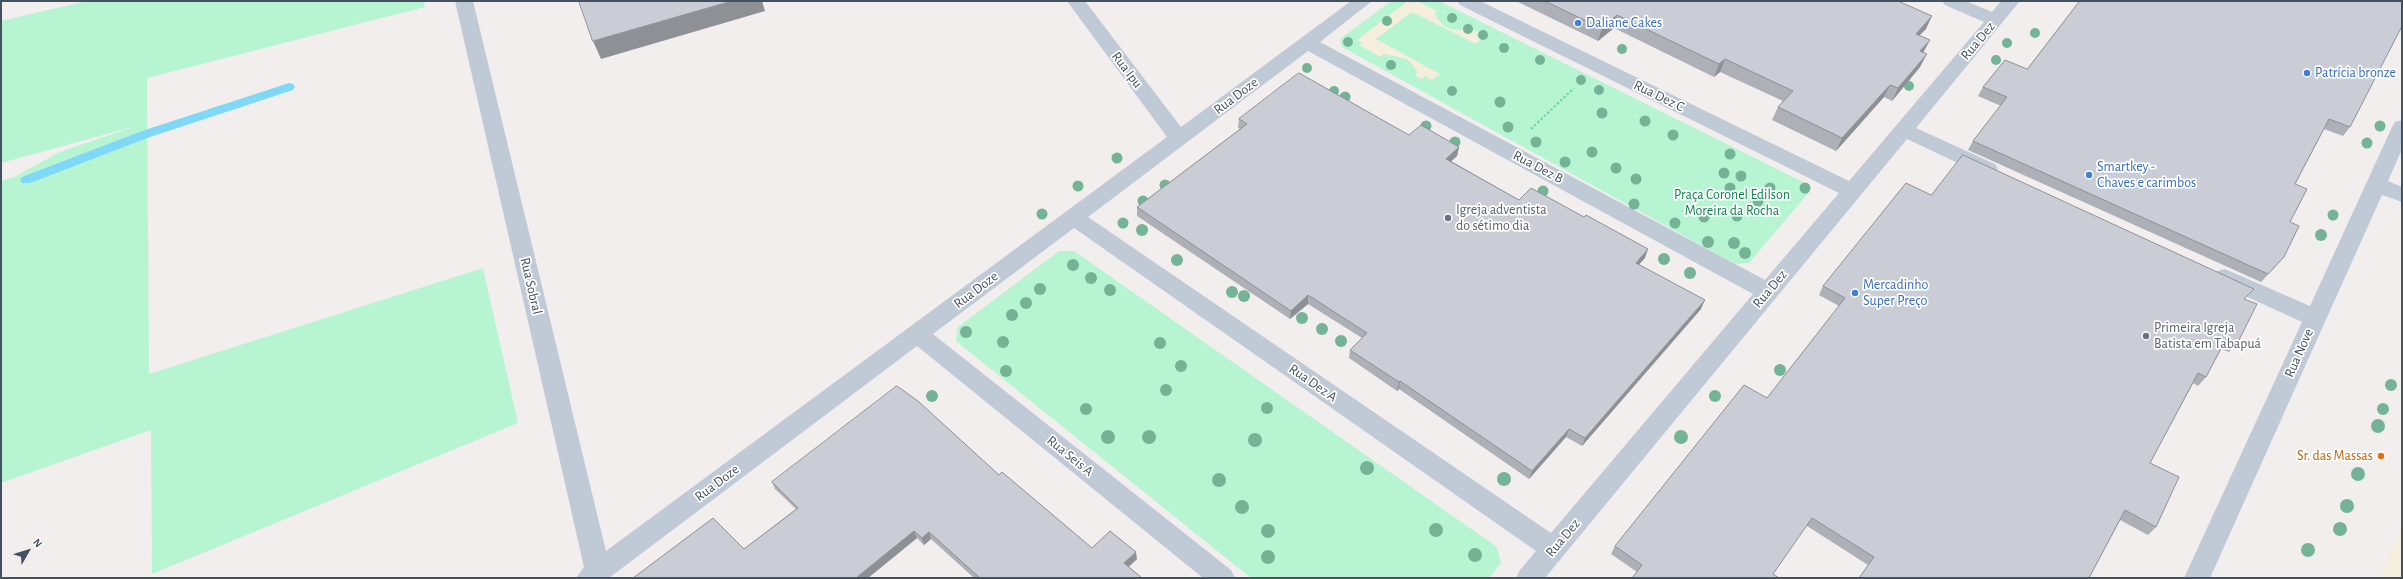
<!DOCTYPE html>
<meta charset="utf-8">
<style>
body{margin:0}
#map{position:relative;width:2403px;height:579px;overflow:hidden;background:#f2eeee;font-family:"Alegreya Sans",sans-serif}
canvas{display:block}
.frame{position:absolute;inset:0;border:2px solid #44515e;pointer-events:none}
.north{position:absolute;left:8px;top:531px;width:40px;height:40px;-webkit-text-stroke:3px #fff;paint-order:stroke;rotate:51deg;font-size:11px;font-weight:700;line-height:16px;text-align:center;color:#44515e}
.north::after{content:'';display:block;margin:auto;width:14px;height:18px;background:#44515e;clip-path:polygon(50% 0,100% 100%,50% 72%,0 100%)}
</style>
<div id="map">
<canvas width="2403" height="579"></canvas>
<div class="frame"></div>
<div class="north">N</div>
</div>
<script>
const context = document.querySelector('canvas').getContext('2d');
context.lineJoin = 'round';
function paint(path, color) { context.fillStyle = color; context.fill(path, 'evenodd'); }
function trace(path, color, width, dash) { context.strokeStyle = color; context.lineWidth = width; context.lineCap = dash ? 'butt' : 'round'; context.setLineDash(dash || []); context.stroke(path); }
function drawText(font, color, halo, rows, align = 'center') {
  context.font = font + ' "Alegreya Sans",sans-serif'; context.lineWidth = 3.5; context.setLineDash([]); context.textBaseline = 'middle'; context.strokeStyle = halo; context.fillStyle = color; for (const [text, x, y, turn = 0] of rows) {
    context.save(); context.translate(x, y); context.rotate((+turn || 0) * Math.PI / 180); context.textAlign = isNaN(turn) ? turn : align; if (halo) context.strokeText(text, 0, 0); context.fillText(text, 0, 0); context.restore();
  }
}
paint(new Path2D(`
 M86 1H424L425 7 147 78 149 374 483 268 518 423 152 574 151 430 1 483V181L14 177 60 152 136 126 1 163V21Z
 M1391 1H1439L1805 183 1810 191 1749 263 1735 264 1342 47 1340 39Z
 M1059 251H1074L1497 547 1501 563 1489 578H1251L956 341 958 327Z`), '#b7f4d2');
paint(new Path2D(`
 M1408 1 1414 3 1417 1 1437 11 1434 14 1438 16 1436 18C1440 20 1441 24 1446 27 1458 33 1468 27 1479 32L1476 35 1482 38 1476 44 1412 12 1376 39 1440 74 1432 80 1425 76 1422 79 1415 75 1418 72 1414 70 1416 69 1407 59 1384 54 1380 57 1359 45 1362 43 1357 40Z
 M2402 525V578H2381Z`), '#f5eedd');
paint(new Path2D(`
 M289 83 293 84 295 87 293 90 150 137 30 183H22L20 180 22 177 142 131Z`), '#7fd8f7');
trace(new Path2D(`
 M1531 129 1574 88`), '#6bd7a7', 2, [2.5, 2]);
paint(new Path2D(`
 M455 1H473L606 551 1167 137 1067 1H1085L1181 127 1351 1H1372L1320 42 1765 280 1839 193 1460 5 1457 1H1480L1849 181 1984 22 1945 5 1942 1H1966L1992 12 2001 1H2020L1916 128 1995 164 1998 169 1995 174 1988 176 1981 174 1907 139 1545 578H1516L1520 570 1536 551 1074 228 933 334 1231 570 1235 578H1203L917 346 609 578H576L584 567ZM1308 51 1753 294 1551 533 1088 217Z
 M2402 120V149L2388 181 2402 187V202L2382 195 2210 578H2184L2302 322 2217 283 2214 277 2217 271 2225 269 2310 306 2392 127 2395 122Z`), '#c0cad6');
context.fillStyle = '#74b396';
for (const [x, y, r] of [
 [1452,18,5],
 [1387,21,5],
 [1468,29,5],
 [2035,33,5],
 [1483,35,5],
 [1348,42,5],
 [2007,43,5],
 [1504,48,5],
 [1622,49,5],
 [1540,60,5],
 [1996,60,5],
 [1391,65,5],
 [1307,68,5],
 [1581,80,5],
 [1909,86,5],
 [1599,90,5],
 [1334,91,5],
 [1452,91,5],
 [1345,97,5.5],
 [1500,102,5.5],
 [1602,113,5.5],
 [1645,121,5.5],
 [1426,126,5.5],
 [2380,126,5.5],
 [1508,127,5.5],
 [1673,135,5.5],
 [1455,142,5.5],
 [1536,142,5.5],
 [2367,143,5.5],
 [1592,152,5.5],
 [1730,154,5.5],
 [1117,158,5.5],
 [1565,162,5.5],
 [1616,168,5.5],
 [1724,173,5.5],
 [1741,176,5.5],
 [1636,179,5.5],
 [1165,185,5.5],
 [1078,186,5.5],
 [1730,188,5.5],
 [1770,188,5.5],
 [1805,188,5.5],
 [1543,191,5.5],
 [1143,201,5.5],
 [1758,201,5.5],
 [1634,204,5.5],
 [1042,214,5.5],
 [2333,215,5.5],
 [1737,216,5.5],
 [1704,217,5.5],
 [1123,223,5.5],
 [1675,223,5.5],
 [1142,230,6],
 [2321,235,6],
 [1708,242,6],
 [1734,243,6],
 [1745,253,6],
 [1664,259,6],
 [1177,260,6],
 [1073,265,6],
 [1690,273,6],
 [1091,278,6],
 [1040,289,6],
 [1110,290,6],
 [1232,292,6],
 [1244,296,6],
 [1026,303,6],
 [1012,315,6],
 [1302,318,6],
 [1322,329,6],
 [966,332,6],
 [1341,341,6],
 [1003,342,6],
 [1160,343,6],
 [1181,366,6],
 [1780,370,6],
 [1006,371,6],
 [2391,385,6],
 [1166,390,6],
 [932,396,6],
 [1715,396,6],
 [1267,408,6],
 [1086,409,6],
 [2383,409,6],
 [2378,426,7],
 [1108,437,7],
 [1149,437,7],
 [1681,437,7],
 [1255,440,7],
 [1367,468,7],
 [2358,474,7],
 [1504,479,7],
 [1219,480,7],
 [2347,506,7],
 [1242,507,7],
 [2340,529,7],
 [1436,530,7],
 [1268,531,7],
 [2308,550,7],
 [1475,555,7],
 [1268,557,7]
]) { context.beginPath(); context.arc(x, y, r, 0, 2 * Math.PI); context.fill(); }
paint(new Path2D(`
 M1516 1H1898L1926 29 1919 35 1923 53 1920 67 1892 101 1884 97 1836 151 1772 120 1778 107 1783 101 1720 72 1714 77 1614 28 1598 41Z
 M2080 1 2350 127 2343 136 2324 129 2295 184 2284 257 2261 282 1968 150 1973 141 2001 106 1978 96 1983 87 2027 69Z
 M1239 119 1409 135 1459 147 1457 156 1451 161 1519 200 1645 258 1639 264 1701 309 1582 446 1566 437 1529 479 1399 389 1397 391 1349 358 1350 350 1362 338 1308 304 1290 319 1137 216V207L1240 129 1238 128Z
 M1931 195 2245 299 2237 344 2229 352 2221 349 2206 377 2198 386 2193 383 2150 463 2156 527 2148 535 2120 520 2089 578H1859L1868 565 1807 526 1637 572 1611 554 1615 546 1767 398 1839 306 1819 295 1823 286Z
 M999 475 1092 548 1137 559 1129 567 1142 578H974L931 539 924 545 917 538 868 578H633L744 549 796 509 775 489 772 482Z`), '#aeb0b7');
paint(new Path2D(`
 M732 1H762L765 11 601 59 593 41Z
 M1617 15 1614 28 1598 41 1602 28Z
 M1932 16 1926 29 1909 46 1916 34Z
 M1930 40 1923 53 1920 51Z
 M1927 54 1920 67 1892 101 1898 88Z
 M1725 59 1720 72 1714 77 1719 64Z
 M1890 85 1884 97 1836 151 1842 138Z
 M1459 147 1457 156 1445 167 1446 159Z
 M1648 249 1645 258 1633 271 1636 263Z
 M1308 295V304L1290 319 1291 311Z
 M1705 300 1701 309 1582 446 1585 438Z
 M1400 381 1399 389 1397 391 1399 382Z
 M1569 429 1566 437 1529 479 1532 471Z
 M914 531 917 538 868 578H856Z
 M929 532 931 539 924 545 922 538Z
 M1136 552 1137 559 1125 570 1124 563Z`), '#8d9095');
const building = new Path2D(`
 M579 1H732L593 41Z
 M1545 1H1898L1932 16 1916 34 1930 40 1920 51 1927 54 1898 88 1890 85 1842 138 1778 107 1793 91 1725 59 1719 64 1617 15 1602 28Z
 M2080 1H2402V26L2350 127 2329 119 2295 184 2307 189 2290 222 2299 226 2284 257 2268 274 1973 141 2007 97 1983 87 2005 60 2027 69Z
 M1299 73 1409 135 1421 125 1459 147 1446 159 1519 200 1531 188 1584 217 1586 215 1648 249 1636 263 1705 300 1585 438 1569 429 1532 471 1400 381 1399 382 1350 350 1367 333 1308 295 1291 311 1137 207 1247 124 1239 119Z
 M1963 155 2254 289 2244 299 2257 304 2237 344 2226 339 2206 377 2198 373 2150 463 2179 477 2156 527 2125 510 2089 578H1859L1874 557 1812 518 1773 574 1779 578H1632L1642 565 1615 546 1744 385 1767 398 1845 298 1823 286 1906 183 1931 195Z
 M897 386 918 401 999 475 1002 472 1092 548 1110 531 1136 552 1124 563 1142 578H980L929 532 922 538 914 531 856 578H633L713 518 744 549 798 508 772 482Z`);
paint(building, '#cacdd5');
trace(building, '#8d9095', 1);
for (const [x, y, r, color] of [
 [1578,23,4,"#3f7fe0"],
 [2307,73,4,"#3f7fe0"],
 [2089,175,4,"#3f7fe0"],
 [1448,218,4,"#6b7280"],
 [1855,293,4,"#3f7fe0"],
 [2146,336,4,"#6b7280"],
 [2381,456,4,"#e8710a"]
]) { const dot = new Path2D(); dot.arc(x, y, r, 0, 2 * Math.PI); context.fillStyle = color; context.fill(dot); trace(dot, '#fff', 1.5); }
drawText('14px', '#366cbe', '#fff', [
 ["Daliane Cakes",1586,23],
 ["Patrícia bronze",2315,73],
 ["Smartkey -",2097,167],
 ["Chaves e carimbos",2097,183],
 ["Mercadinho",1863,285],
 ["Super Preço",1863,301]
], 'left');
drawText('14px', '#44515e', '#fff', [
 ["Rua Dez",1978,41,-50],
 ["Rua Ipu",1127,70,53],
 ["Rua Doze",1236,96,-37],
 ["Rua Dez C",1659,96,26],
 ["Rua Dez B",1538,167,28],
 ["Rua Sobral",531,286,77],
 ["Rua Dez",1770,289,-50],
 ["Rua Doze",976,290,-37],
 ["Rua Nove",2299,353,-66],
 ["Rua Dez A",1313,383,35],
 ["Rua Seis A",1070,456,39],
 ["Rua Doze",717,483,-37],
 ["Rua Dez",1563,538,-50]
]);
drawText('14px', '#0c834e', '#fff', [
 ["Praça Coronel Edilson",1732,195],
 ["Moreira da Rocha",1732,211]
]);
drawText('14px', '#5b616d', '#fff', [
 ["Igreja adventista",1456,210],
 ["do sétimo dia",1456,226],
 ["Primeira Igreja",2154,328],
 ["Batista em Tabapuá",2154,344]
], 'left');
drawText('14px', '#c56008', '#fff', [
 ["Sr. das Massas",2373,456]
], 'right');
</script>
